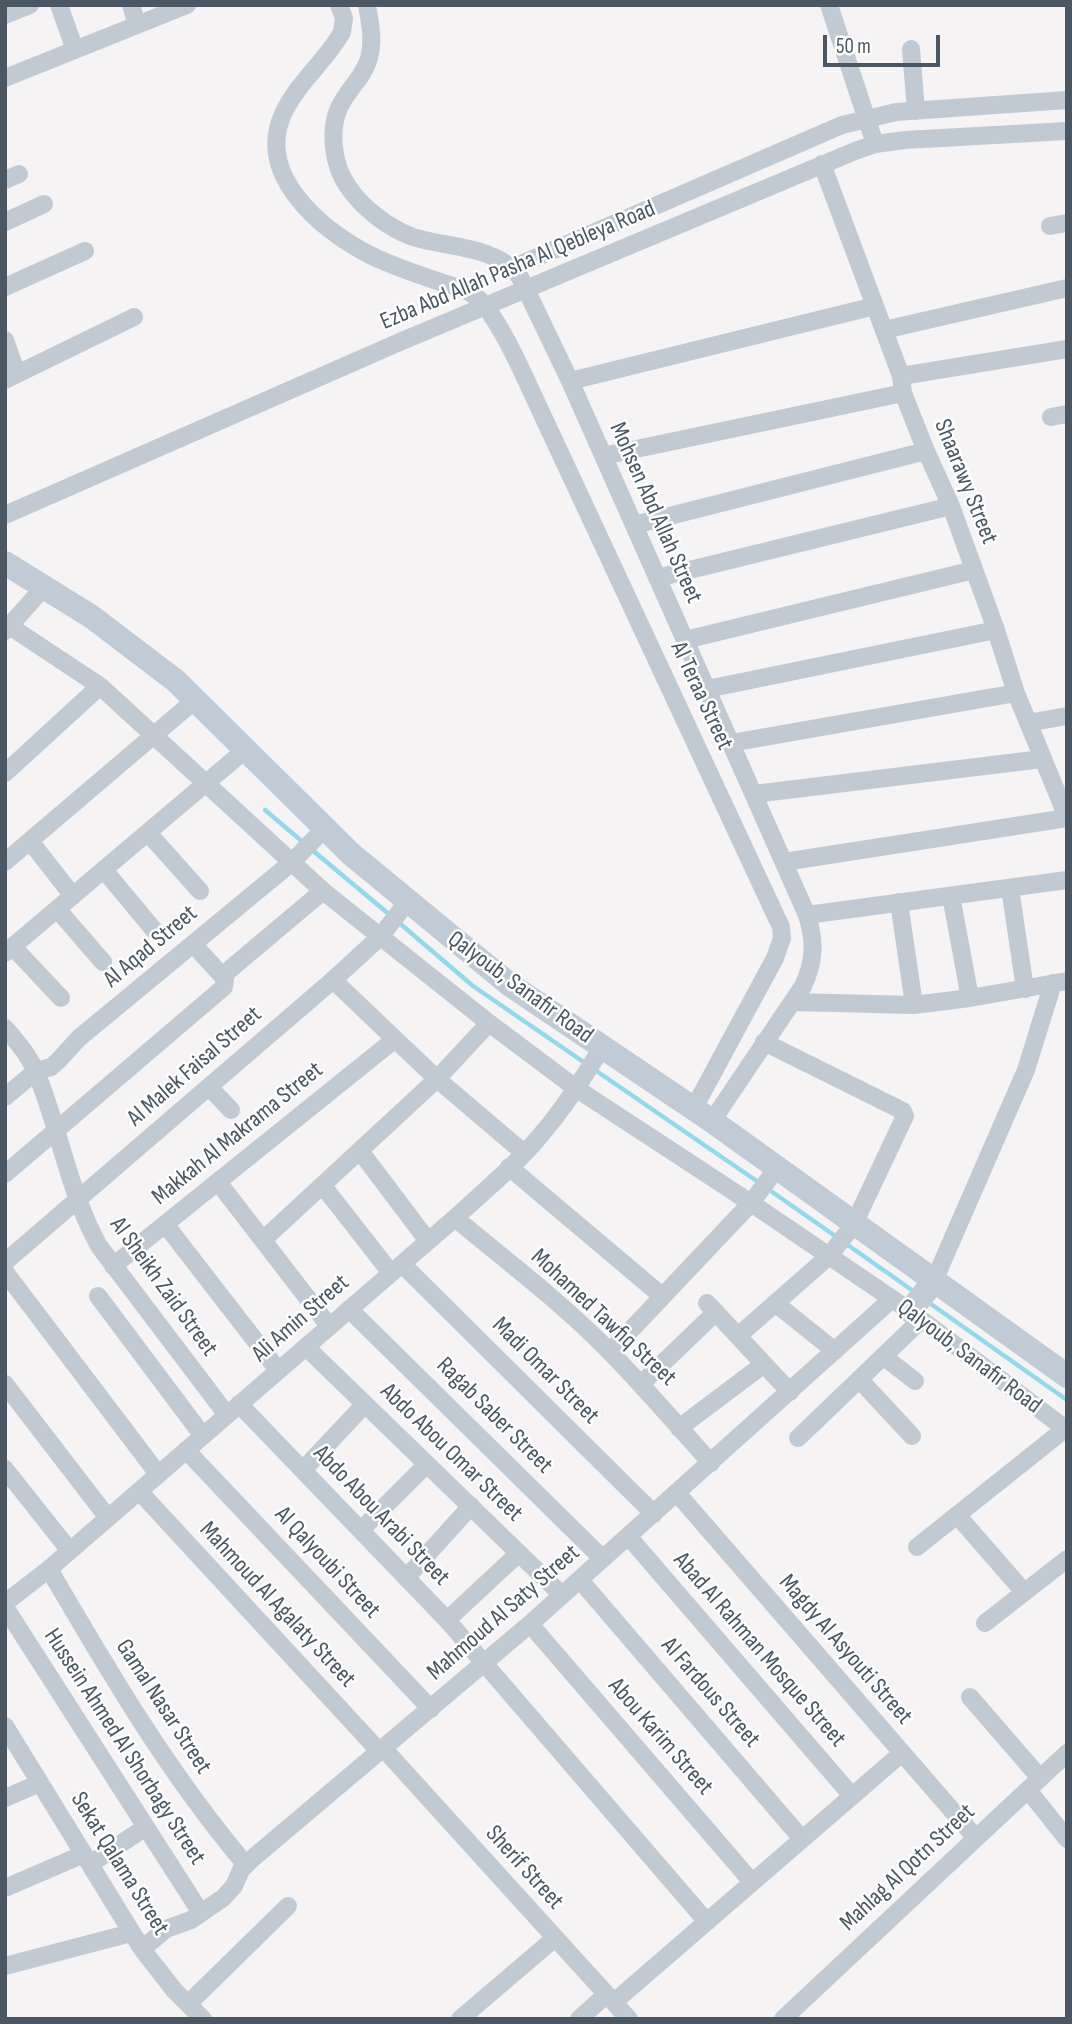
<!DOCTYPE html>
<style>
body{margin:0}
#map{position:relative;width:1072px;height:2024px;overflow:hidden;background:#f5f3f3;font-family:"Sofia Sans Condensed",sans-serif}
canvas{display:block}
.frame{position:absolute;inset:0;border:7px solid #4a5661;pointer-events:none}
.scale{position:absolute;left:823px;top:35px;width:117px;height:32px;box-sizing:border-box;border:4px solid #4a5661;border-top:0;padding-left:9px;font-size:21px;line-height:24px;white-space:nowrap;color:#4a5661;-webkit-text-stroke:5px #fff;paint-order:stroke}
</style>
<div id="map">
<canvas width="1072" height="2024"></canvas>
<div class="frame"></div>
<div class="scale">50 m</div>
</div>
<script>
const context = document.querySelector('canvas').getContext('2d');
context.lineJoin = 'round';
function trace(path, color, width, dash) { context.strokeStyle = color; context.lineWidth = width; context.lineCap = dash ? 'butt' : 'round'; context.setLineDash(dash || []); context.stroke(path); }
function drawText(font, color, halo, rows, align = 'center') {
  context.font = font + ' "Sofia Sans Condensed",sans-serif'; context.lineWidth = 5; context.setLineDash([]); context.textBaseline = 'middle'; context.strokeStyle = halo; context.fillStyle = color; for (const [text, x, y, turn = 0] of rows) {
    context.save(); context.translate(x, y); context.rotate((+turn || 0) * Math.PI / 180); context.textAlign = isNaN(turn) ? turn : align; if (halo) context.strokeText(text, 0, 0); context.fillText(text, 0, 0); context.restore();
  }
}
trace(new Path2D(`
 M265 810 304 843
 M311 849 390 915
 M397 921 473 986 588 1065
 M595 1070 761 1184
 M768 1189 838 1238
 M845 1243 916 1293
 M928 1302 1067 1400`), '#90daee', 4.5);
trace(new Path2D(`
 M59 5 75 50
 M131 5 137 25
 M339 5 344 18 342 32C326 61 297 83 283 114 255 176 322 230 370 255 392 266 417 274 440 282 451 286 465 288 475 296 496 312 522 371 534 397L781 927 782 938 775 958 694 1108
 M367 5C370 23 374 41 369 58 364 77 347 90 339 108 329 130 333 165 347 185 361 207 388 228 413 237 447 248 496 245 520 277L570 381 807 915C815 941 815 961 803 986L712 1121
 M829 5 875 144
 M5 15 30 5
 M911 49 916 111
 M5 78 187 5
 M822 164 901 376 903 393 926 451 951 506 996 630 1016 693 1067 817
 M5 180 19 174
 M5 222 44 204
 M1050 226 1067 223
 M512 268 842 125 896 112 1067 100
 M5 287 85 251
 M884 330 1067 288
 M5 340 17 374
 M901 376 1067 349
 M5 380 134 317
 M570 381 875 306
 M1051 417 1067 414
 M603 456 903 393
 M5 515 402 341 855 151 875 144 905 140 1067 131
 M634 525 926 451
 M657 578 951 506
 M5 623 100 686 323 891 489 1023 577 1089 751 1203 910 1311 1067 1430
 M5 631 45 586
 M685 640 974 570
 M707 689 996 630
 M1028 723 1067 716
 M731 743 1016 693
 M5 773 100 686
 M754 794 1042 759
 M148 833 200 891
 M30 841 73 896
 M5 862 194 701
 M784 862 1067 818
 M104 870 154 930
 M1010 888 1025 989
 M951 896 970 998
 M899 902 914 1005
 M57 909 103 962
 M807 915 1067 880
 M13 947 61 998
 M5 953 244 751
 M222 976 323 891
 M333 980 437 1079 524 1153
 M793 1002 914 1005 970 998 1067 981
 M5 1028C17 1041 29 1056 36 1072 60 1130 68 1190 99 1246L227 1415
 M209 1087 231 1110
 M5 1097 36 1071 51 1067 58 1061 79 1038 291 863 324 829
 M360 1151 428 1241
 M509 1167 662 1296
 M5 1174 224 987 225 979 193 944
 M218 1182 329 1326
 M323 1186 391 1273
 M455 1218C503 1258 553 1296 598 1340 638 1379 673 1421 711 1463
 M165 1224 278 1370
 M263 1240 437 1079 489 1023
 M5 1262 333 980 380 937 408 901
 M402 1264 654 1514
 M113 1266 394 1040
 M5 1272 158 1474
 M934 1281 1026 1070 1053 983
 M98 1296 203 1436
 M707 1303 790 1392
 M775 1303 835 1351
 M349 1309 603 1559
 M738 1336 829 1256 854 1224 905 1116 903 1111 764 1042
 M306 1347 562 1595
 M610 1352 751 1203 777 1168
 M883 1356 915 1381
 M859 1379 912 1436
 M5 1384 108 1518
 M641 1384 716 1312
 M239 1404 447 1620 707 1922
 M679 1428 764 1364
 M798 1438 921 1320
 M186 1450 431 1709
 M5 1469 70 1551
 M303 1470 365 1404
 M139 1491 380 1752
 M677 1493 976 1838
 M957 1515 1024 1592
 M361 1530 427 1464
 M628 1536 852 1796
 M917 1547 1065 1429
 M49 1569C109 1672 169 1774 246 1865
 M406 1578 471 1506
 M580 1580 802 1839
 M5 1603 49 1569 455 1218C484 1191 515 1166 540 1136 564 1108 583 1079 602 1047
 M5 1607 201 1913
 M447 1620 519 1553
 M985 1623 1067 1559
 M530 1624 752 1882
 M970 1697 1040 1778
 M5 1726 142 1949 174 1990 203 2019
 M384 1749 629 2019
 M1028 1790 1067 1839
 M5 1798 40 1783
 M90 1864 146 1827
 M5 1888 84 1854
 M142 1949 166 1929 191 1920 223 1898 234 1886 241 1870 253 1858 530 1624 892 1299
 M5 1966 131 1933
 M614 2002 902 1753
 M188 2004 288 1906
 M460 2019 555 1938
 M579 2019 606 1995
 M783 2019 1067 1753`), '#c1cad2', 18);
trace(new Path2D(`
 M5 563 92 617 176 681 351 854 509 984 712 1121 1067 1376
 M910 1311 934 1281`), '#c1cbd6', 24);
drawText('24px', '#4a5661', '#fff', [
 ["Ezba Abd Allah Pasha Al Qebleya Road",518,266,-23],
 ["Shaarawy Street",965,482,68],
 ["Mohsen Abd Allah Street",655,513,66],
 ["Al Teraa Street",701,696,65],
 ["Al Aqad Street",151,947,-40],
 ["Qalyoub, Sanafir Road",520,988,36],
 ["Al Malek Faisal Street",195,1067,-41],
 ["Makkah Al Makrama Street",238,1134,-39],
 ["Al Sheikh Zaid Street",163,1287,54],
 ["Mohamed Tawfiq Street",603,1318,43],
 ["Ali Amin Street",301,1319,-41],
 ["Qalyoub, Sanafir Road",969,1357,37],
 ["Madi Omar Street",545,1371,45],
 ["Ragab Saber Street",494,1416,45],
 ["Abdo Abou Omar Street",451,1453,44],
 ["Abdo Abou Arabi Street",381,1516,46],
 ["Al Qalyoubi Street",327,1563,47],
 ["Mahmoud Al Agalaty Street",277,1605,47],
 ["Mahmoud Al Saty Street",504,1613,-41],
 ["Abad Al Rahman Mosque Street",759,1650,49],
 ["Magdy Al Asyouti Street",845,1650,49],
 ["Al Fardous Street",710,1693,49],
 ["Gamal Nasar Street",163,1707,57],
 ["Abou Karim Street",660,1737,49],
 ["Hussein Ahmed Al Shorbagy Street",124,1747,57],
 ["Sekat Qalama Street",119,1864,58],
 ["Sherif Street",524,1868,48],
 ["Mahlag Al Qotn Street",908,1868,-43]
]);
</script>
